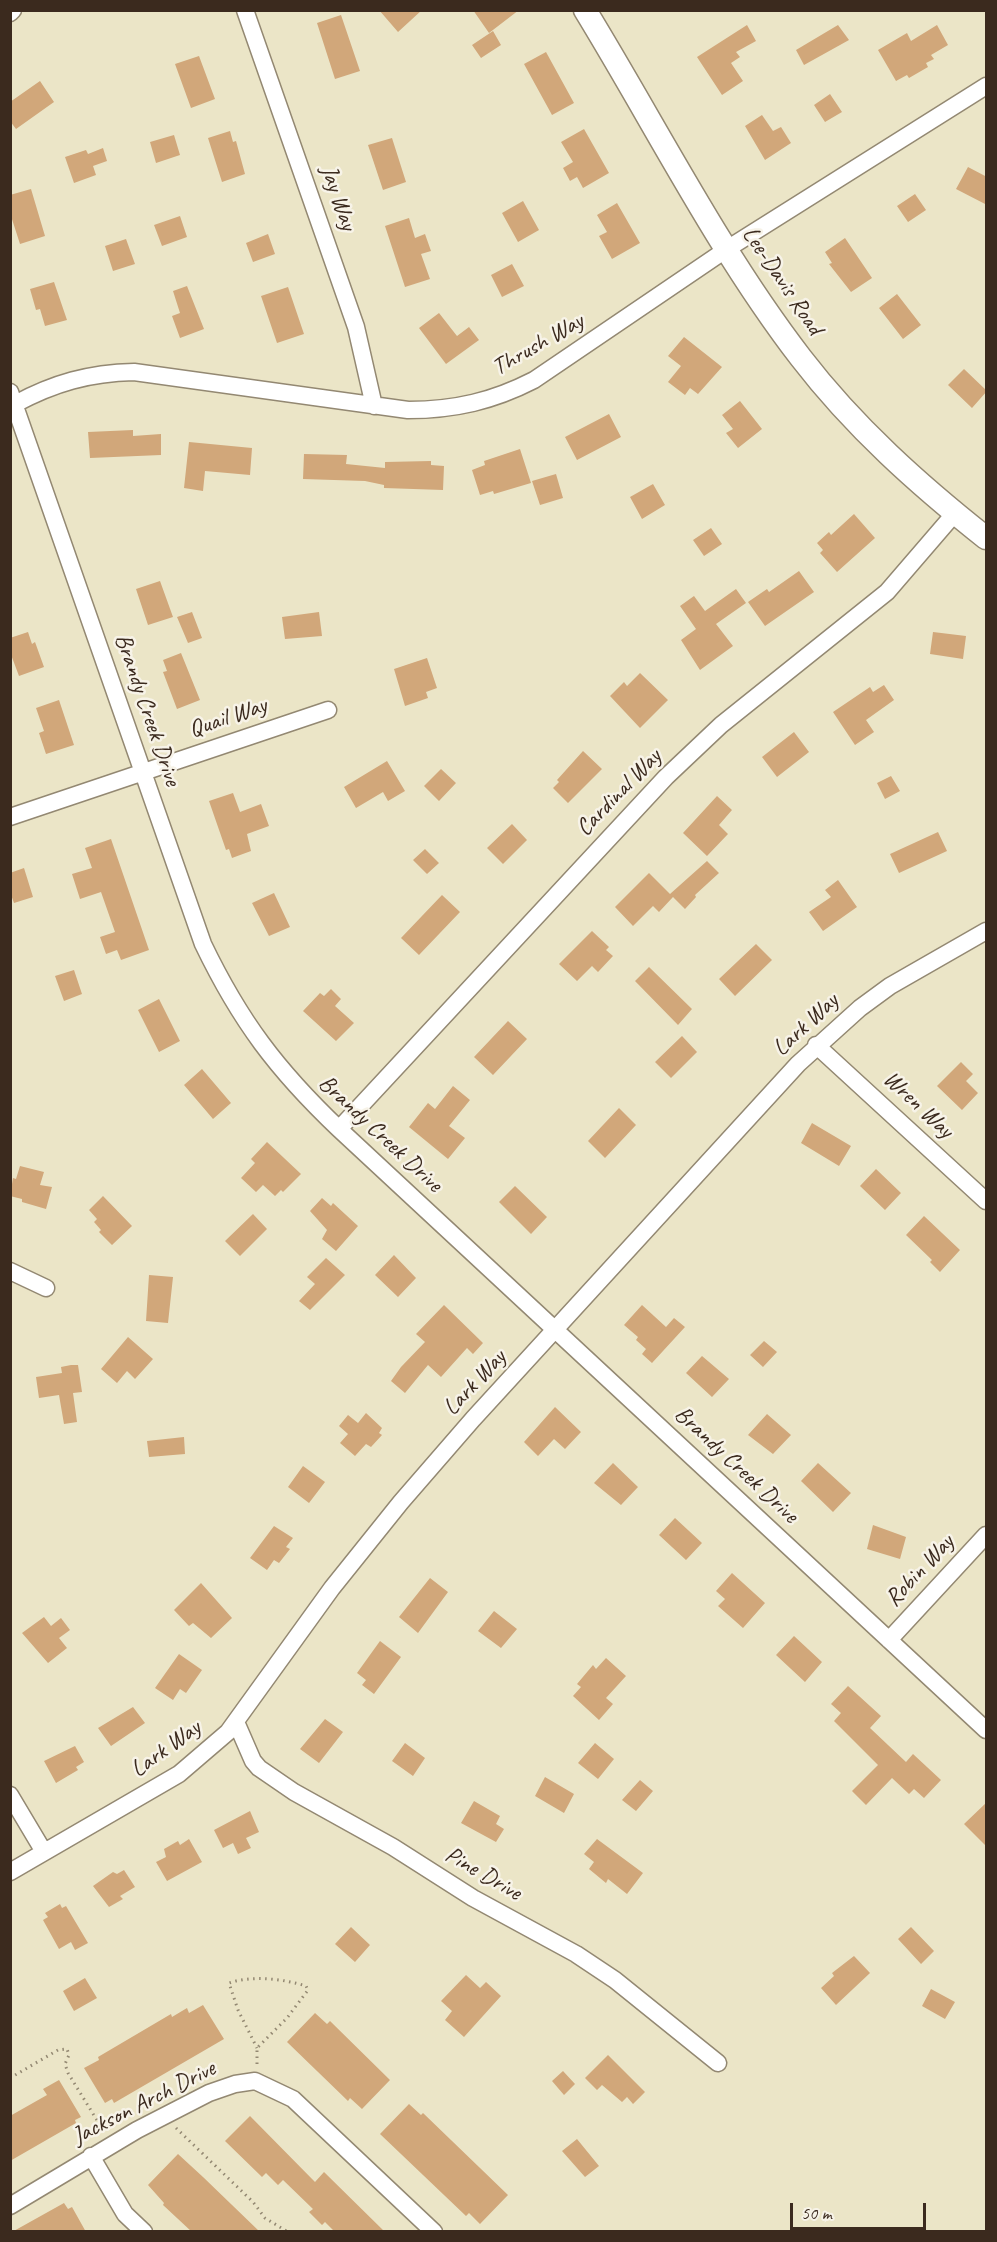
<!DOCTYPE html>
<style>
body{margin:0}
#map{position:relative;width:997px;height:2242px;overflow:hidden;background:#ebe5c7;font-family:Caveat,sans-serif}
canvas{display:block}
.frame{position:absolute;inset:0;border:12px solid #3b2a1e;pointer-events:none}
.scale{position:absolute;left:790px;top:2203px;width:136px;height:27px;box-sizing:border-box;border:3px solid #3b2a1e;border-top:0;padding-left:8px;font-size:18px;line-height:21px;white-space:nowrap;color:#3b2a1e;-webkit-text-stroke:4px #f7f3e8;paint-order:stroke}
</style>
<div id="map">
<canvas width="997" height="2242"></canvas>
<div class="frame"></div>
<div class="scale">50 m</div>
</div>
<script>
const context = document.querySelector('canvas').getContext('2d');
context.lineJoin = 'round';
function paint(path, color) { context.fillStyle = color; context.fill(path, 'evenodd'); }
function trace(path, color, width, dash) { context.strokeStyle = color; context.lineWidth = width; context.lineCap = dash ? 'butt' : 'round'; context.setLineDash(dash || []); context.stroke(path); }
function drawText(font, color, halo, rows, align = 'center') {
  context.font = font + ' Caveat,sans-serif'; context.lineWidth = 5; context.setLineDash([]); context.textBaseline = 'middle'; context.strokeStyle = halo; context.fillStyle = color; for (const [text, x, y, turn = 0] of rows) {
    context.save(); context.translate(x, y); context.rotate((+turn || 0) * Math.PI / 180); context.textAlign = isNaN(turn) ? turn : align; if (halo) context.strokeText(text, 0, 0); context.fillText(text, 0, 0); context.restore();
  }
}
paint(new Path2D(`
 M379 10H422L398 32Z
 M473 10H519L489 33Z
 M341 15 360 71 335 79 317 23Z
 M747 25 756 41 736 52 740 57 731 63 743 81 722 95 697 57Z
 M838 25 849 40 804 65 796 50Z
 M937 25 948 45 931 55 934 59 926 63 928 67 909 78 907 75 896 81 878 50 907 33 911 41Z
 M493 31 501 45 481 58 472 45Z
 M546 52 574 103 552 115 524 64Z
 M199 56 215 99 191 108 175 64Z
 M40 81 54 102 16 129 10 121V102Z
 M830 94 842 112 825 122 814 105Z
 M762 115 773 131 781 127 791 143 765 160 745 126Z
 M584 129 609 173 583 188 577 177 570 181 563 168 573 162 561 142Z
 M230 131 233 142 236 141 245 174 222 182 208 138Z
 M174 135 180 155 156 163 150 142Z
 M392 138 406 182 383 190 368 145Z
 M103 148 107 161 93 166 96 175 74 183 65 157 86 150 88 154Z
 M968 167 987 177V205L956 189Z
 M31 189 45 236 20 244 10 213V195Z
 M915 194 926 210 908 222 897 206Z
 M523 201 539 230 518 242 502 213Z
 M617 203 640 243 612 259 599 236 607 232 597 215Z
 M180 216 187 237 162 246 154 225Z
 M409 218 415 238 425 234 431 251 421 254 430 279 405 287 385 226Z
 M268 234 275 254 253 262 246 243Z
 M845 238 872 278 851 292 829 264 832 263 825 252Z
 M126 239 135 264 113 271 105 246Z
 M512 264 524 286 502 297 491 275Z
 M54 282 67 320 45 326 40 309 36 310 30 289Z
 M187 286 204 329 180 338 172 316 180 313 173 291Z
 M288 287 304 334 277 343 261 296Z
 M897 294 921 325 903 339 879 308Z
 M439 313 457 336 469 327 479 340 446 364 419 328Z
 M684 337 722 367 698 394 690 388 685 395 668 382 681 366 668 356Z
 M964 369 987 391 972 408 948 385Z
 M740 401 762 429 738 448 726 433 733 429 722 415Z
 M609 414 621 437 577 460 565 437Z
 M133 430V436L161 434V455L90 458 88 432Z
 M189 442 252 448 250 475 205 471 203 491 184 488Z
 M520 449 531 483 494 494 493 491 480 495 472 470 485 465 484 461Z
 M304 454 347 455 346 464 385 468V462L431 461V465L444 466 443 490 384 488V485L365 481 303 479Z
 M556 474 563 498 540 505 532 481Z
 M653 484 665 505 642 519 630 497Z
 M854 514 875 538 837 572 820 553 823 550 817 543 829 532 831 535Z
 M711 528 722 544 704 556 693 540Z
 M799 571 814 592 765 626 748 602 767 589 769 592Z
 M160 581 173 617 148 625 136 589Z
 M736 589 746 603 716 624 733 646 700 670 681 640 696 629 680 606 694 596 705 611Z
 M192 612 202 638 188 643 177 617Z
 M319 612 322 636 285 639 282 617Z
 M28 632 32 644 35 642 44 667 19 676 10 652V638Z
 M933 632 966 636 963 659 930 654Z
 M181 653 200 700 177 709 163 672 167 671 163 660Z
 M427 658 437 688 426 692 428 698 405 706 394 669Z
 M640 673 668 700 640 728 610 696 624 682 627 686Z
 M884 685 894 700 866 720 874 732 855 745 833 712 870 687 873 692Z
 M59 700 74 745 46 754 39 733 44 731 36 708Z
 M794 732 809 752 777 777 762 757Z
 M583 751 602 769 568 803 553 788 559 782 557 780Z
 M387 761 405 791 388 801 383 792 356 808 344 787Z
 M441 769 456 783 439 801 424 786Z
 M891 776 900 791 885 799 877 783Z
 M233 793 240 812 261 804 269 826 247 834 251 851 232 858 229 849 226 850 209 801Z
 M717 796 732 810 719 825 728 834 707 856 683 833Z
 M512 824 527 840 503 864 487 848Z
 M938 832 947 851 899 873 890 854Z
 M111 839 149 950 121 960 117 950 106 954 100 937 115 932 101 892 80 899 72 874 92 868 85 848Z
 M425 849 439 863 427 874 413 860Z
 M707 861 719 873 695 895 696 897 685 909 673 897 659 912 653 906 633 926 615 907 649 873 670 894Z
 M24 868 33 897 14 903 10 892V873Z
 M838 880 857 907 823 931 809 912 831 897 825 890Z
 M274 893 290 927 269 936 252 903Z
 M442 895 460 912 419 955 401 938Z
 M592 931 609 947 606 950 613 956 598 972 592 966 577 981 559 964Z
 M756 944 772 960 735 996 719 979Z
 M649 967 692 1009 678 1025 635 981Z
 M74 970 82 994 64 1001 55 976Z
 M331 989 341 999 335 1006 354 1023 336 1041 303 1011 320 993 324 996Z
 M159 999 180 1041 159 1052 138 1010Z
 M508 1021 527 1039 493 1075 474 1057Z
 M682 1036 697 1052 671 1078 655 1062Z
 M961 1062 973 1074 966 1081 978 1093 962 1110 937 1086Z
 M202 1069 231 1103 213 1119 184 1085Z
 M453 1086 470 1100 449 1126 465 1138 448 1159 409 1127 428 1103 435 1109Z
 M619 1108 636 1125 605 1158 588 1141Z
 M812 1123 851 1146 839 1166 801 1143Z
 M267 1142 301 1174 283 1192 281 1190 275 1196 263 1185 256 1192 241 1178 255 1163 251 1159Z
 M20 1166 44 1172 40 1185 52 1187 46 1209 22 1202V1199L10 1196 13 1178 16 1179Z
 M876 1169 901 1193 885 1210 860 1186Z
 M515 1186 547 1217 531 1234 499 1202Z
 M103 1196 132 1226 112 1245 99 1232 101 1230 94 1222 97 1219 89 1210Z
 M322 1198 331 1206 333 1203 358 1226 336 1251 322 1239 327 1230 310 1211Z
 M253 1214 267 1229 240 1256 225 1241Z
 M924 1216 960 1250 940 1272 930 1262 932 1260 906 1235Z
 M394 1255 416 1278 398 1297 375 1275Z
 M326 1258 345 1275 310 1310 299 1301 315 1284 307 1277Z
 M149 1275 173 1277 168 1323 146 1321Z
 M444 1305 483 1343 473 1354 467 1348 441 1377 428 1365 405 1393 391 1381 401 1367 425 1342 416 1334Z
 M642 1305 666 1327 674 1318 685 1327 652 1363 642 1354 646 1349 636 1340 638 1337 624 1325Z
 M128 1337 153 1359 135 1379 127 1371 117 1383 101 1369Z
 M764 1341 777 1352 763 1367 750 1355Z
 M702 1356 729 1379 712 1397 686 1373Z
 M71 1365H78L82 1392 73 1393 77 1422 64 1424 59 1395 39 1398 36 1377 62 1373 61 1367Z
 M555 1407 581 1432 565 1449 554 1439 538 1456 524 1442Z
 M366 1413 382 1428 379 1433 382 1435 371 1447 366 1444 355 1456 340 1443 348 1434 339 1426 348 1415 358 1423Z
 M767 1414 791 1435 773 1454 748 1435Z
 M184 1437 185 1454 149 1457 147 1441Z
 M613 1463 638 1487 621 1505 594 1483Z
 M818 1463 851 1493 833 1512 801 1481Z
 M303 1466 325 1482 309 1503 288 1487Z
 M675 1518 702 1543 686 1560 659 1535Z
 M873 1525 906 1537 900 1559 867 1549Z
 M274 1526 293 1538 286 1547 290 1549 279 1563 274 1560 267 1570 250 1558Z
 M732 1573 765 1603 743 1628 718 1606 725 1599 716 1591Z
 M430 1578 448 1592 418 1633 399 1617Z
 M201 1583 232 1618 211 1638 193 1623 189 1626 174 1610Z
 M494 1611 517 1629 501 1648 478 1631Z
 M44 1617 51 1626 61 1618 70 1630 59 1638 67 1648 48 1663 22 1633Z
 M794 1636 822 1662 805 1682 776 1655Z
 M380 1641 401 1657 374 1694 362 1685 366 1680 357 1673Z
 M179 1654 202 1670 186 1693 180 1689 173 1700 155 1688Z
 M606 1658 626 1676 606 1698 613 1704 599 1720 573 1696 581 1687 577 1684 593 1665 596 1669Z
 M848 1686 881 1716 870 1728 906 1762 913 1754 941 1780 924 1798 914 1789 909 1794 892 1778 866 1805 852 1791 878 1765 834 1721 841 1713 831 1704Z
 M133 1707 145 1723 111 1746 98 1728Z
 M325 1719 343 1732 319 1763 300 1749Z
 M405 1743 425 1758 413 1776 392 1761Z
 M595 1743 614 1759 598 1779 578 1763Z
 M75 1746 84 1762 76 1767 78 1770 56 1783 44 1761Z
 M545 1777 574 1794 564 1813 535 1796Z
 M640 1780 653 1791 636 1811 622 1800Z
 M474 1801 500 1816 496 1824 504 1829 496 1842 461 1823Z
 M987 1802V1847L964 1824Z
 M250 1811 259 1832 246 1838 251 1848 238 1854 233 1843 223 1848 214 1830Z
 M189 1839 202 1862 167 1881 156 1862 166 1857 164 1849 178 1841 180 1845Z
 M597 1839 643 1873 627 1894 608 1879 606 1883 589 1869 594 1862 584 1854Z
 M124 1870 135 1887 120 1896 123 1899 109 1907 93 1886 113 1872 117 1874Z
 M60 1904 62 1908 66 1906 88 1943 75 1950 71 1942 59 1949 43 1920 48 1917 45 1913Z
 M351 1927 370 1945 355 1962 335 1944Z
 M911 1927 934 1951 921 1964 898 1939Z
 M854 1956 870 1973 836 2005 821 1988 834 1976 832 1973Z
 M466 1975 480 1988 486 1982 501 1996 464 2037 445 2020 452 2011 441 2001Z
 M85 1978 97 1998 74 2011 63 1991Z
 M931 1989 955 2002 945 2019 922 2006Z
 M203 2005 224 2039 114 2103 112 2099 105 2103 84 2068 99 2060 98 2057 171 2014 172 2017 187 2008 189 2013Z
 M315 2013 327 2024 330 2021 390 2080 362 2109 350 2098 348 2101 287 2042Z
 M608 2055 645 2092 633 2104 627 2097 622 2102 602 2085 597 2090 585 2078Z
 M563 2071 575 2084 564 2095 552 2081Z
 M59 2080 81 2117 75 2120 76 2123 10 2161V2116L47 2095 43 2089Z
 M409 2104 421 2115 423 2113 508 2195 480 2224 469 2213 466 2216 380 2134Z
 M250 2116 315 2182 324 2172 385 2232H335L325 2222 322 2225 309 2212 313 2209 283 2180 278 2185 266 2173 262 2177 225 2141Z
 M577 2139 599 2166 585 2177 562 2151Z
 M178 2154 203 2177 260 2232H192L163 2205 164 2203 148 2185Z
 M64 2203 68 2209 72 2207 86 2232H12Z`), '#d1a77a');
const minor = new Path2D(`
 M245 10 356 327 374 406
 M10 13 13 10
 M10 392 203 944C240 1021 277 1070 339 1129L986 1730
 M15 404C54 383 89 373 134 372L408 410C455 410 493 401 534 380L727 249 986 86
 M10 817 328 710
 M816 1045 986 1201
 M339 1129 666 777 721 725 887 592 955 513
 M10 1271 46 1288
 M889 1640 986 1535
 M236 1722 253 1761 259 1768 294 1792 393 1847 473 1898 576 1954 615 1980 718 2063
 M10 1795 44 1852
 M10 1872 179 1774 228 1732 332 1588 401 1502 473 1419 798 1064 860 1008 890 986 986 931
 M91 2156 125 2214 144 2232
 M10 2206 137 2130 209 2093 235 2084 255 2081 293 2099 434 2232`);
const secondary = new Path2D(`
 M585 10C656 126 718 250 801 358 854 427 919 485 986 538`);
trace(minor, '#938872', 19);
trace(secondary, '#938872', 25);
trace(new Path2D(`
 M257 2064V2048L287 2018 308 1990 306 1986C284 1979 252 1975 229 1983L238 2010 257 2048
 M10 2078 58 2050 67 2049 69 2055 65 2064 68 2073 103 2130
 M176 2128 253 2202 265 2218 288 2232`), '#938872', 3, [1.5, 4.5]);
trace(minor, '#fff', 16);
trace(secondary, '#fff', 22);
drawText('24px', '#3b2a1e', '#f7f3e8', [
 ["Jay Way",338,198,71],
 ["Lee-Davis Road",782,281,56],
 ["Thrush Way",538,345,-30],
 ["Brandy Creek Drive",147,710,71],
 ["Quail Way",228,718,-19],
 ["Cardinal Way",619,793,-46],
 ["Lark Way",806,1025,-43],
 ["Wren Way",918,1105,43],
 ["Brandy Creek Drive",380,1134,43],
 ["Lark Way",475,1383,-47],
 ["Brandy Creek Drive",736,1465,43],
 ["Robin Way",920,1571,-47],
 ["Lark Way",166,1749,-36],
 ["Pine Drive",483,1874,30],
 ["Jackson Arch Drive",144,2103,-27]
]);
</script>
